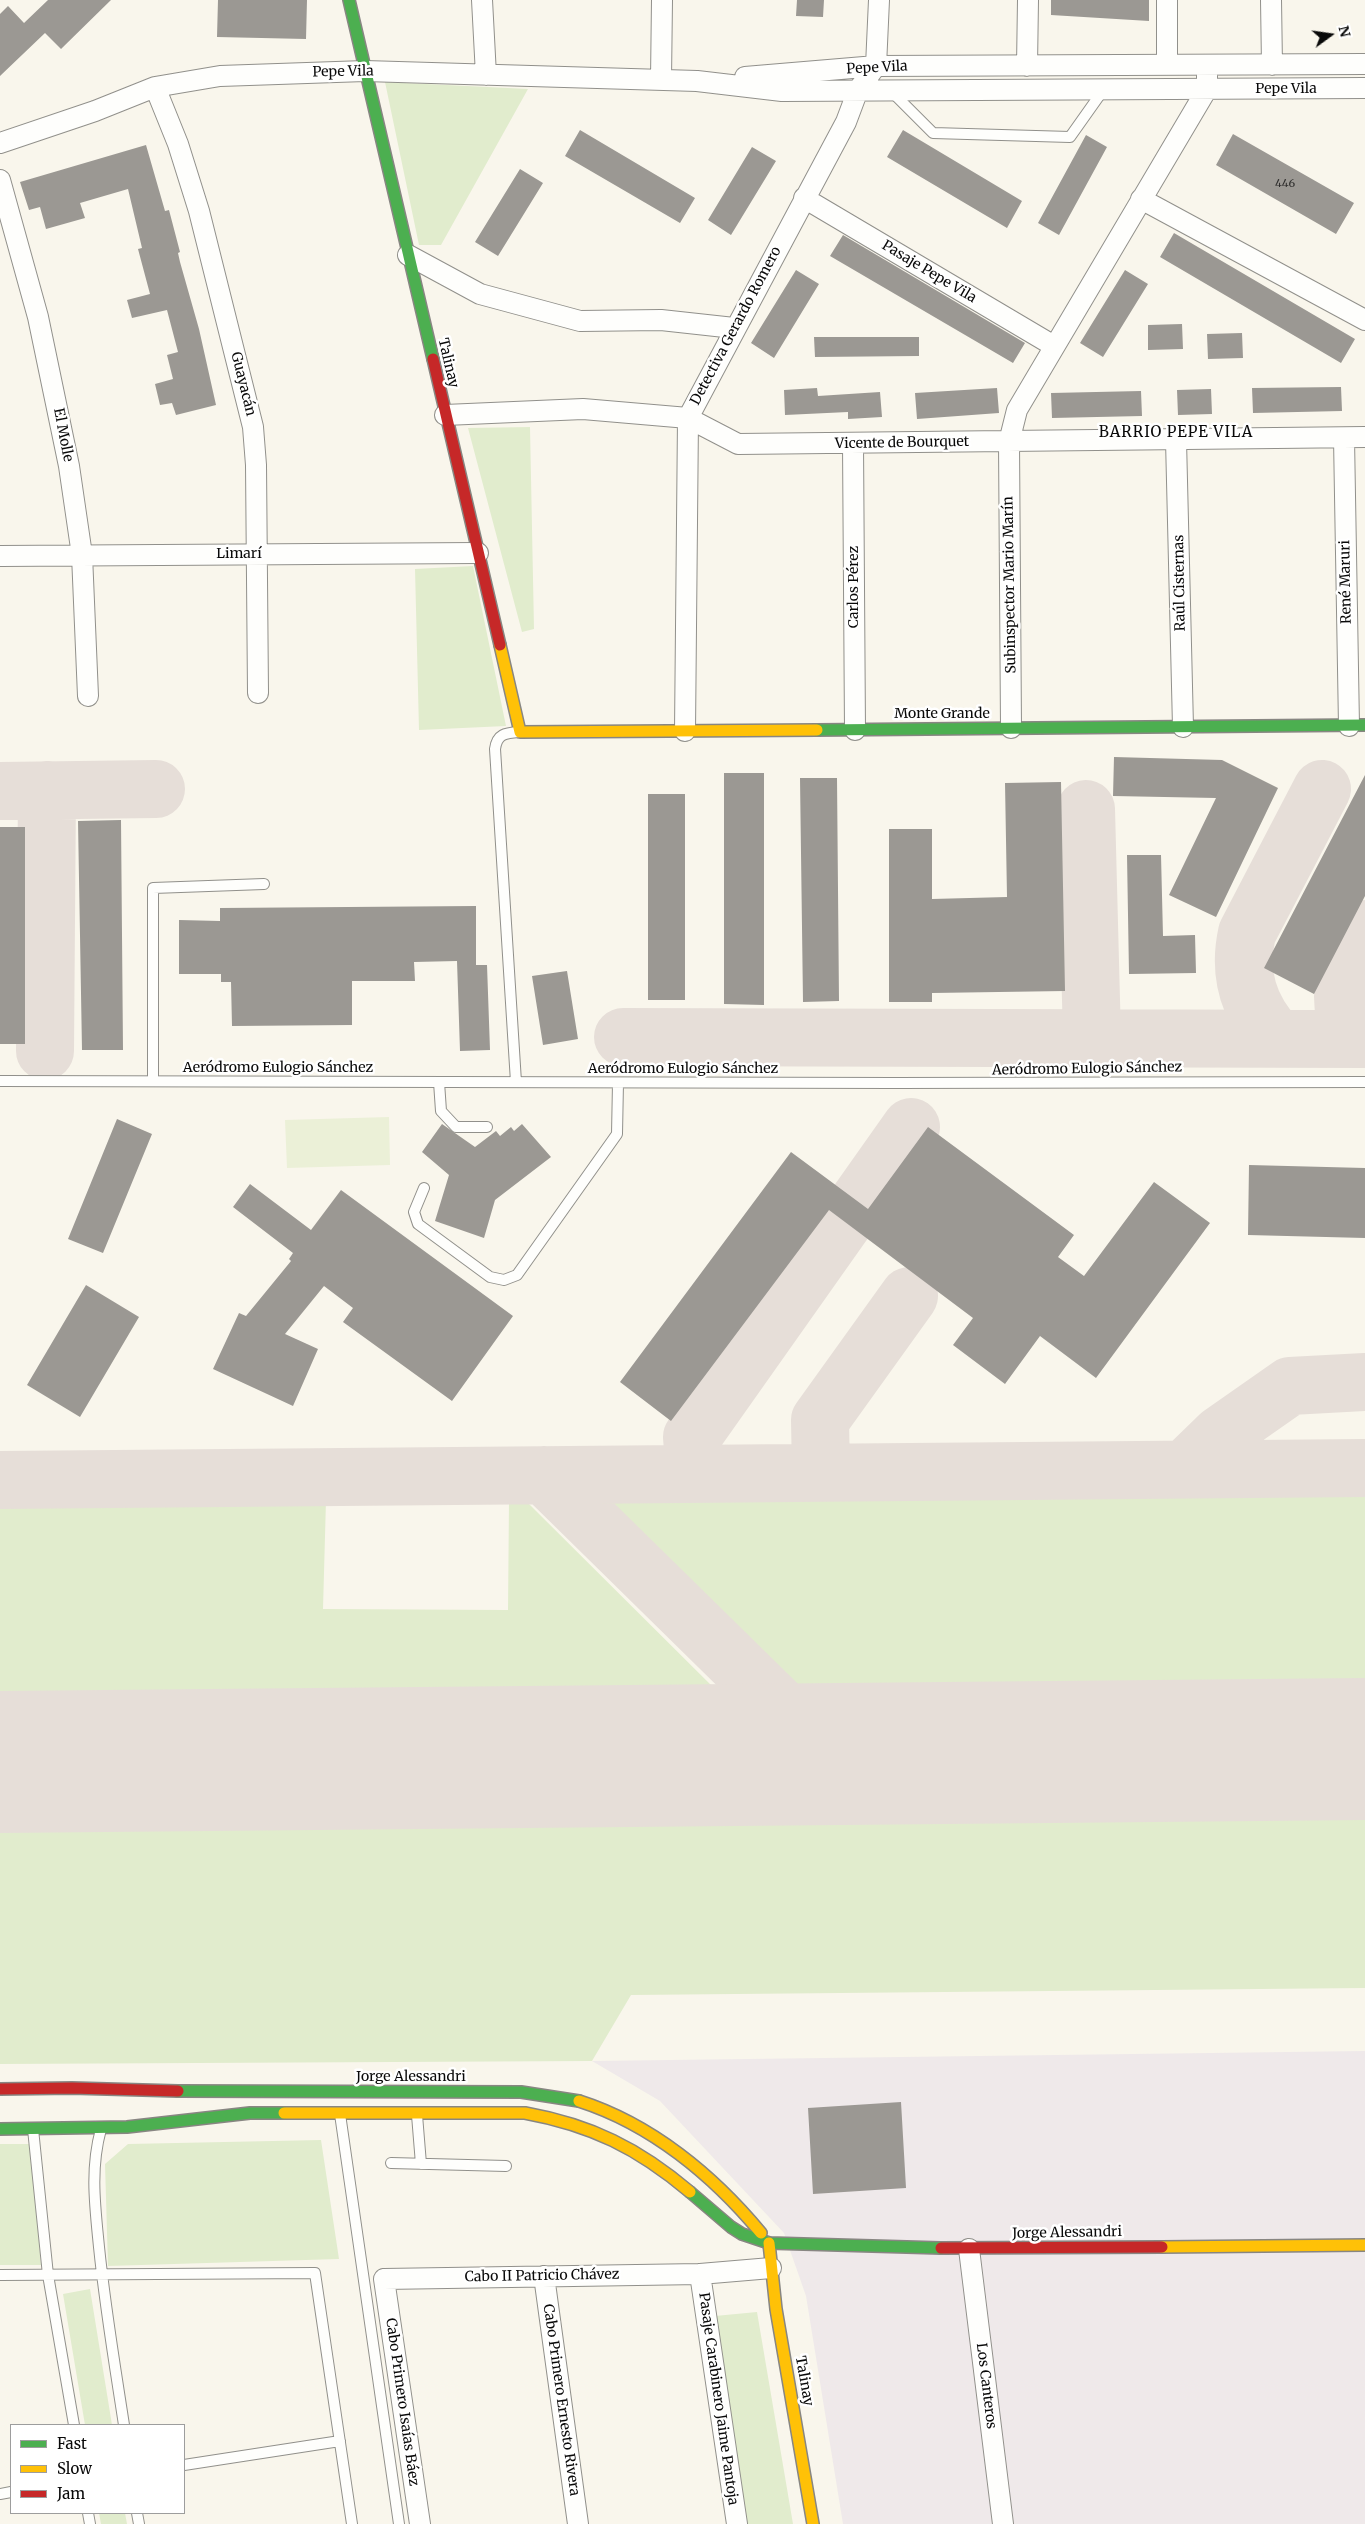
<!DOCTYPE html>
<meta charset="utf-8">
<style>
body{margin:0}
#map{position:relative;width:1365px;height:2524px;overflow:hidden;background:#f9f6ec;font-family:Merriweather,serif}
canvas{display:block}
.legend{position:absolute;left:10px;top:2424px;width:175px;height:90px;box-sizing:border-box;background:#fff;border:1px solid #9d9d9d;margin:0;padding:6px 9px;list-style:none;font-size:15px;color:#090909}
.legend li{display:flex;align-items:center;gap:10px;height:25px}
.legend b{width:25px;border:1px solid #9d9d9d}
.north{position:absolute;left:1305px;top:10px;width:50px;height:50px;-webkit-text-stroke:4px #fff;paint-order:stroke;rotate:76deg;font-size:14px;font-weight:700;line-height:20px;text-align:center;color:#090909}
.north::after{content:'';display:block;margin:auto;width:18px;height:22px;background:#090909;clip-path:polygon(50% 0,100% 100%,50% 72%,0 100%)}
</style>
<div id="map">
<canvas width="1365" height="2524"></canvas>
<ul class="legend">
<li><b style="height:6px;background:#4caf50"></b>Fast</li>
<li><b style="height:6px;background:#ffc107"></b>Slow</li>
<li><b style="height:6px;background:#c62828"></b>Jam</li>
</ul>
<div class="north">N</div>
</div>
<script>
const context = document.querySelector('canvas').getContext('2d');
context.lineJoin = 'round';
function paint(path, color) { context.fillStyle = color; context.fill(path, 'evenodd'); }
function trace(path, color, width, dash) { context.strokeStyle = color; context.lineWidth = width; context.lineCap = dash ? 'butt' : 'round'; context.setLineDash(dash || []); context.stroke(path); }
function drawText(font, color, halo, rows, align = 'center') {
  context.font = font + ' Merriweather,serif'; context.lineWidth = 5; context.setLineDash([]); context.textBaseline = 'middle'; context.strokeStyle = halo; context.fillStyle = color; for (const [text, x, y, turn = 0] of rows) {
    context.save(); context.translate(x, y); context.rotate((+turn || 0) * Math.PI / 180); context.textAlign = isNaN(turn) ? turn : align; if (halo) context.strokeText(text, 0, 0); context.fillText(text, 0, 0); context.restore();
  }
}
paint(new Path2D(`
 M1365 2051V2524H843L806 2296 784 2233 660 2101 592 2061Z`), '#efe9ea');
paint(new Path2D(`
 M385 82 528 89 441 245H419Z
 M530 427 534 629 522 632 468 428Z
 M473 566 506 726 419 730 415 569Z
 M1365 1486V1703L837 1715 778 1688 603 1522 598 1509 605 1495 1212 1492Z
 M326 1500 323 1609 508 1610 509 1501 529 1504 725 1699 727 1711 724 1718 0 1724V1503Z
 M1365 1809V1988L631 1995 592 2061 0 2064V1821Z
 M321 2140 339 2259 108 2266 105 2164 128 2144Z
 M0 2144H31L41 2265H0Z
 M90 2289 112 2425H85L63 2294Z
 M757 2312 793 2524H746L715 2316Z
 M99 2513H125L127 2524H101Z`), '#e1eccd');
paint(new Path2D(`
 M389 1117 390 1165 287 1168 285 1120Z`), '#ebf0d7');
trace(new Path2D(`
 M0 791 156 789
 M1086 809 1092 1038
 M623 1037 1365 1039
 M1277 1039C1248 1008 1238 974 1247 933L1322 789
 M1352 1039C1334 994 1345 970 1365 929
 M45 1051 47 790
 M1185 1469 1220 1435 1290 1386 1365 1382
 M695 1473 692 1437 911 1127
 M821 1473 820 1420 909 1296
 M544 1475 828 1754
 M0 1480 1365 1468`), '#e6ded8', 58);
trace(new Path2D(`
 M0 1762 1365 1749`), '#e6ded8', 142);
paint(new Path2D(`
 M48 0H111L61 49 45 33 0 76V14L8 6 24 23Z
 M218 0H307L306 39 217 37Z
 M797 0H824L823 17 796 16Z
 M1051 0H1149V21L1051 15Z
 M580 130 695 198 680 223 565 156Z
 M903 130 1022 201 1007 228 887 157Z
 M1233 134 1354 203 1336 234 1216 165Z
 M1086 135 1107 147 1059 235 1038 223Z
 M146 145 165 211 169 210 180 252 178 253 180 262 199 329 216 405 176 415 172 403 160 405 155 384 173 379 167 355 178 352 167 310 132 318 127 300 150 294 138 249 142 248 128 189 80 203 85 218 46 229 40 207 29 210 20 182Z
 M752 147 776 161 731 235 708 220Z
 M520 169 543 183 498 256 475 242Z
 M1174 233 1355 339 1341 363 1160 257Z
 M843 235 1025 343 1013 363 830 256Z
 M796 270 819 284 774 358 751 343Z
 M1125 270 1148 284 1103 357 1080 343Z
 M1182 324 1183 349 1148 350V325Z
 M1242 333 1243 358 1208 359 1207 334Z
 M814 337H919V356L815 357Z
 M1341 387 1342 411 1253 413 1252 388Z
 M817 388 818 396 880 392 882 417 848 419V412L785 415 784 390Z
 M997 388 999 413 917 419 915 393Z
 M1211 389 1212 414 1178 415 1177 390Z
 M1141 391 1142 416 1052 418 1051 393Z
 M1114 757 1222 760 1278 788 1216 917 1169 895 1216 798 1113 796Z
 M724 773H764V1005L724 1004Z
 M1365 775V896L1314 994 1264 968Z
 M800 778H837L839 1001 803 1002Z
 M1061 782 1065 991 932 993V1002H889V829H932V899L1007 897 1005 783Z
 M648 794H685V1000H648Z
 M121 820 123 1050H82L78 821Z
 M0 827H25V1044H0Z
 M1127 855H1161L1163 936 1195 935 1196 973 1129 974Z
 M476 906V965H487L490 1050 460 1051 457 961 414 962 415 981H352V1025L232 1026 231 982H221V974H179V920L220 921V908Z
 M567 971 578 1039 543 1045 532 976Z
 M117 1119 152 1134 103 1253 68 1239Z
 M442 1124 475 1147 496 1131 500 1136 511 1127 514 1131 522 1124 551 1157 495 1200 484 1238 435 1221 449 1175 422 1152Z
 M928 1127 1074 1235 1058 1257 1084 1276 1154 1182 1210 1223 1096 1378 1040 1336 1005 1384 953 1345 973 1318 829 1210 671 1421 620 1382 791 1152 868 1209Z
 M1249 1165 1365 1168V1238L1248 1235Z
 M250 1184 311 1230 341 1190 513 1316 452 1401 343 1322 353 1308 324 1286 285 1334 318 1349 293 1406 213 1369 239 1313 246 1316 291 1261 289 1259 293 1253 233 1207Z
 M86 1285 139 1317 80 1417 27 1385Z
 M901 2102 906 2188 813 2194 808 2108Z`), '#9b9893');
const lane = new Path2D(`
 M892 92 933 133 1070 137 1104 89
 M0 1081 895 1083 1365 1082
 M153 1081V888L264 884
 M439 1082 441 1111 456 1127H487
 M516 1082 495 749C497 734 505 733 519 732
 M424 1188 414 1212 418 1224 490 1277 504 1280 517 1275 617 1134 618 1083
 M340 2114 399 2524
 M417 2115 421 2164
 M33 2129 48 2275 74 2425
 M101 2129C90 2169 95 2206 99 2247 105 2307 115 2366 124 2425
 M391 2163 506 2166
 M0 2275 315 2273 352 2524
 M184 2465 340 2441
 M0 2494 11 2492
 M88 2513 90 2524
 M137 2513 139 2524`);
const street = new Path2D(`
 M482 0 486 75
 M1167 0V65
 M1271 0 1272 65
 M876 66 879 0
 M1027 66 1028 0
 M745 77 876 66 1365 64
 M661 79 662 0
 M155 87 178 144 199 211 253 427 256 465 258 693
 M0 143 95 111 155 87 220 76 365 71 697 81 782 91 1365 88
 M0 180 38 317 69 466 82 555 88 696
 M804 198 1054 346
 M1141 199 1365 320
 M408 255 480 294 580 321 661 320 734 328
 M445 415 583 409 688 418 738 444 1365 437
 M1344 438 1349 726
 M1176 440 1183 727
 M853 444 855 730
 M0 556 478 553
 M1011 728 1009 442 1017 410 1207 89V65
 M685 731 688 418 846 122 858 90 876 66
 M969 2249 1003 2524
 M700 2274 737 2524
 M544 2276 578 2524
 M420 2524 384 2279 700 2274 771 2268`);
const fast = new Path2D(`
 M349 0 433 359
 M817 730 1365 725
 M178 2091 521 2092 579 2101
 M0 2129 127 2127 250 2113H284
 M690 2192 731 2227 742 2234 769 2243 941 2248`);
const slow = new Path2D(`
 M500 645 520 732 817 730
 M579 2101C651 2124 713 2175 761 2233
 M284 2113H525C591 2125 638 2148 690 2192
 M769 2243 776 2309 813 2524
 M1162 2247 1365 2245`);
const jam = new Path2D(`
 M433 359 500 645
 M0 2089 72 2088 178 2091
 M941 2248 1162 2247`);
trace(lane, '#91908b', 12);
trace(street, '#91908b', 22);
trace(fast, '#888682', 14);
trace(slow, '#888682', 14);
trace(jam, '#888682', 14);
trace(lane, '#fefefc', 10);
trace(street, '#fefefc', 20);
trace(fast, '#4caf50', 11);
trace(slow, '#ffc107', 11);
trace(jam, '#c62828', 11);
drawText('11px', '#2e2d2c', null, [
 ["446",1285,184]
]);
drawText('14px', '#090909', '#fff', [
 ["Pepe Vila",877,68,-3],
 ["Pepe Vila",343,72,-1],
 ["Pepe Vila",1286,89],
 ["Pasaje Pepe Vila",929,272,31],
 ["Detectiva Gerardo Romero",736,326,-62],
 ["Talinay",448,363,77],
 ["Guayacán",243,384,76],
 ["El Molle",63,435,79],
 ["Vicente de Bourquet",902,443,-1],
 ["Limarí",239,554],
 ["René Maruri",1346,582,-91],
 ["Raúl Cisternas",1180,583,-91],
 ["Subinspector Mario Marín",1010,585,-91],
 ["Carlos Pérez",854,587,-90],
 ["Monte Grande",942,714],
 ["Aeródromo Eulogio Sánchez",278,1068],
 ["Aeródromo Eulogio Sánchez",683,1069],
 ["Aeródromo Eulogio Sánchez",1087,1069,-1],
 ["Jorge Alessandri",411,2077],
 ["Jorge Alessandri",1067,2233,-1],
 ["Cabo II Patricio Chávez",542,2276,-1],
 ["Talinay",804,2381,80],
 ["Los Canteros",986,2386,83],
 ["Pasaje Carabinero Jaime Pantoja",718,2399,82],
 ["Cabo Primero Ernesto Rivera",561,2400,82],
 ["Cabo Primero Isaías Báez",402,2402,82]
]);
context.letterSpacing = '1px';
drawText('15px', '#090909', '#fff', [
 ["BARRIO PEPE VILA",1176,433]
]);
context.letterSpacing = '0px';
</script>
